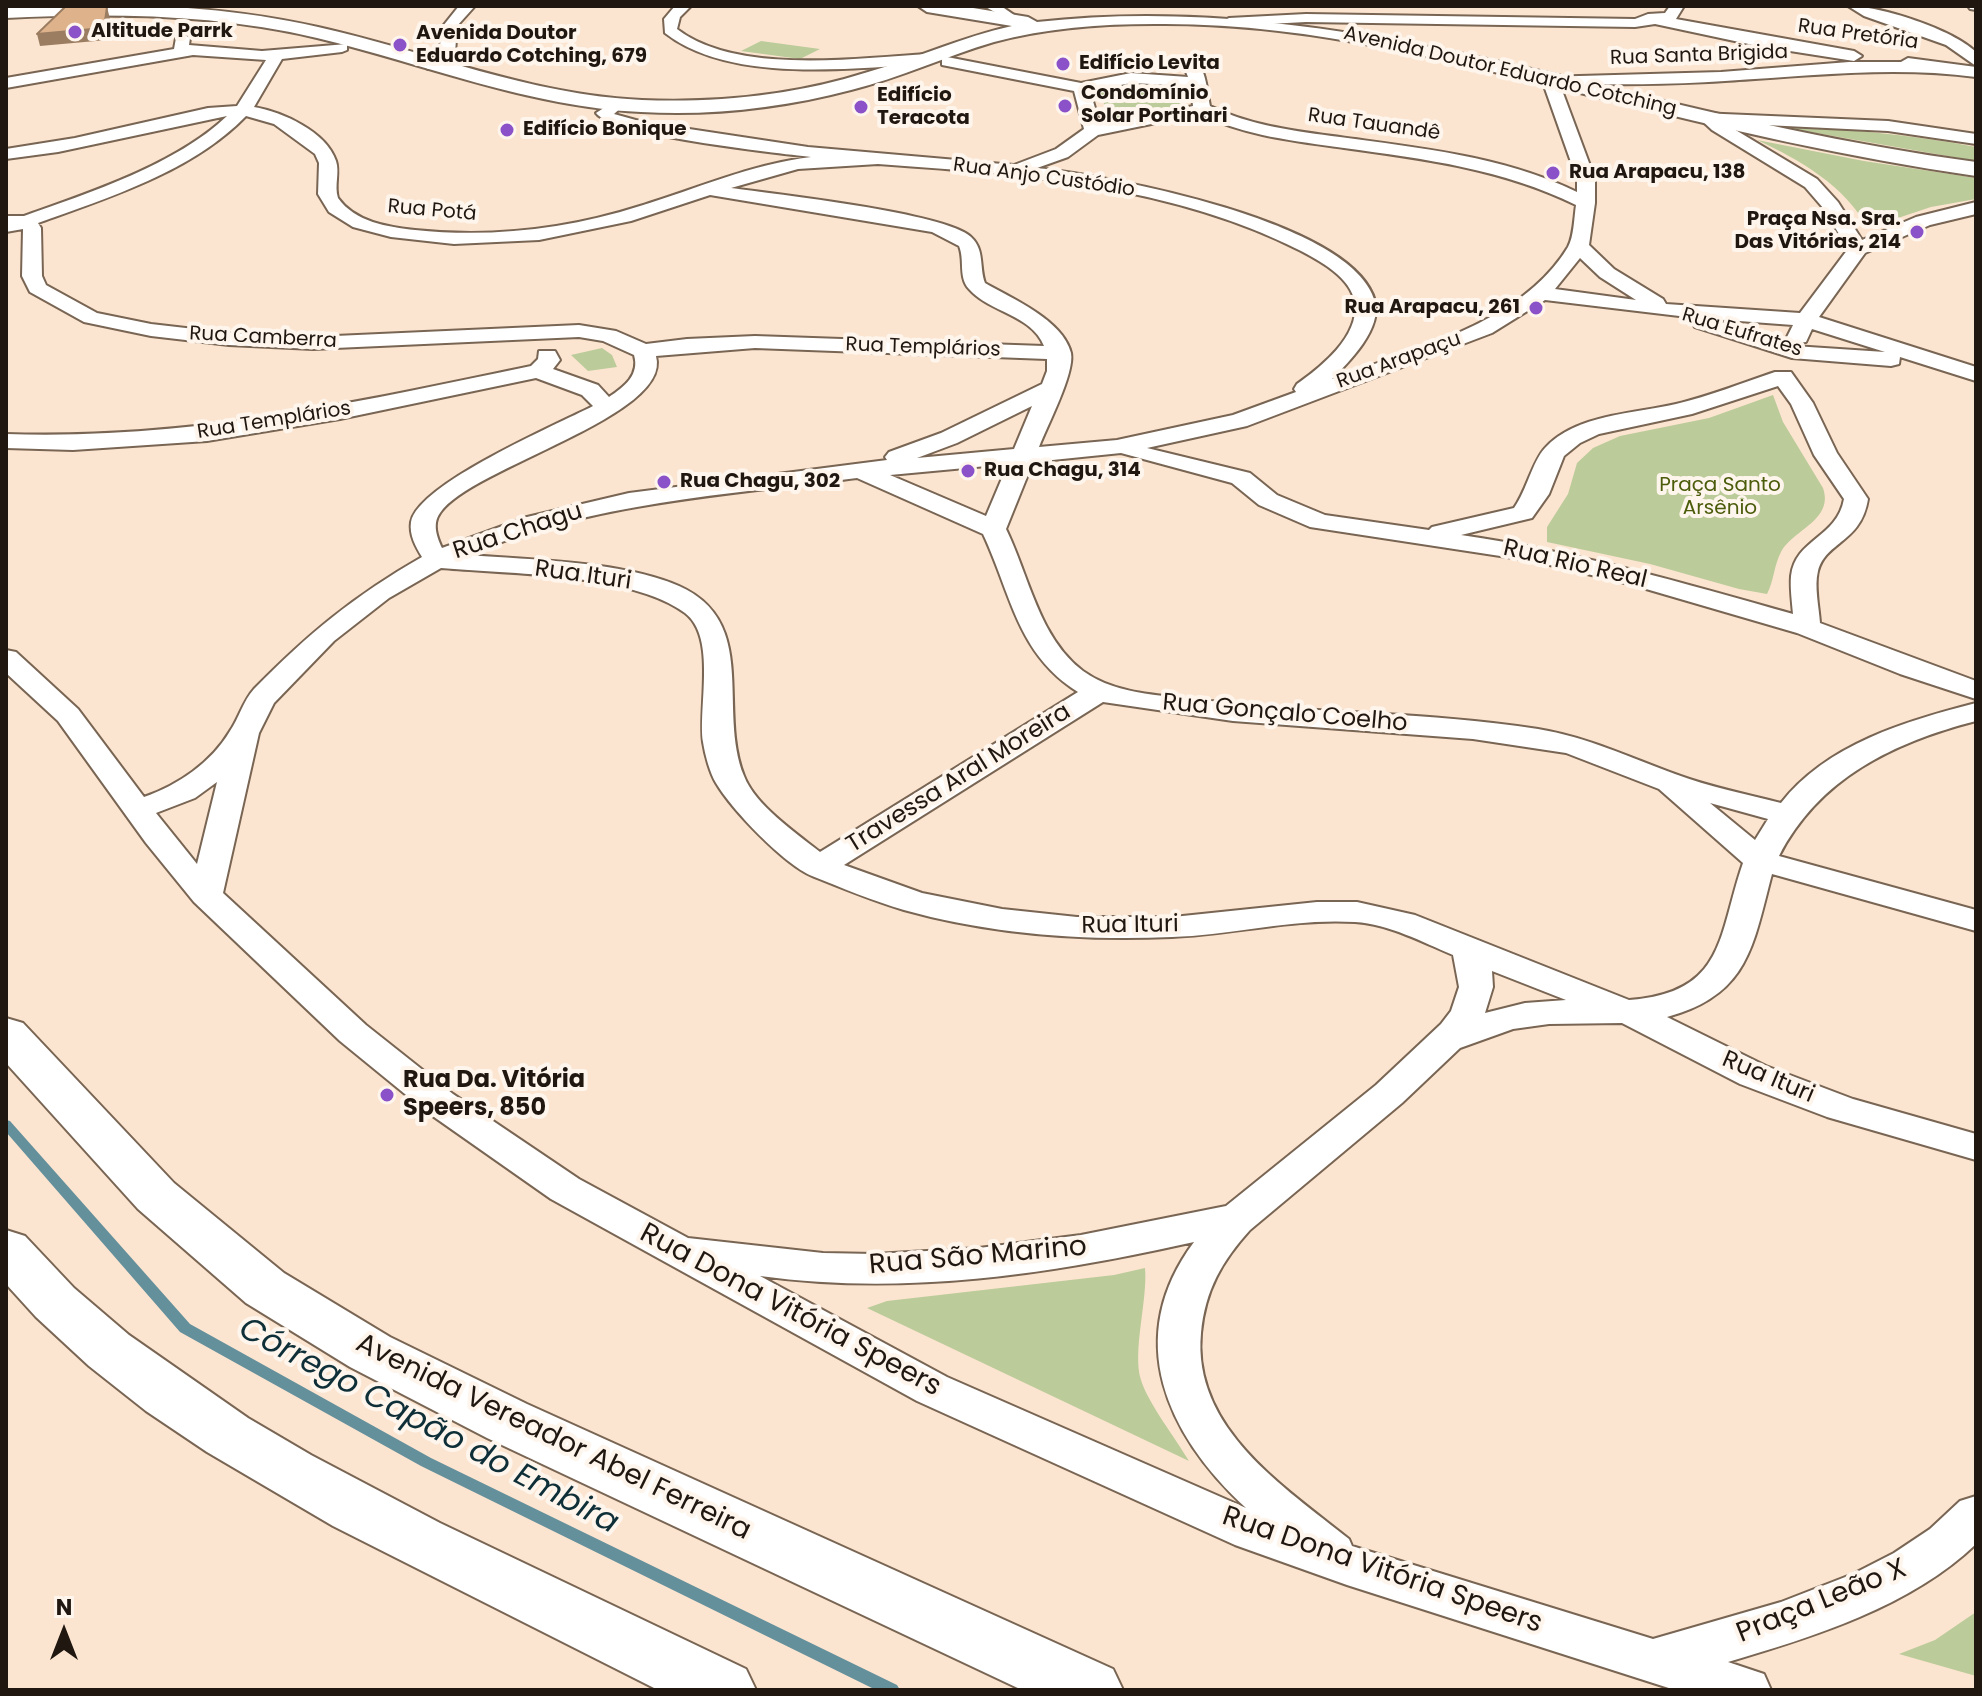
<!DOCTYPE html>
<meta charset="utf-8">
<style>
body{margin:0}
#map{position:relative;width:1982px;height:1696px;overflow:hidden;background:#fce5d0;font-family:Poppins,sans-serif}
canvas{display:block}
.frame{position:absolute;inset:0;border:8px solid #1f1710;pointer-events:none}
.north{position:absolute;left:24px;top:1592px;width:80px;height:80px;-webkit-text-stroke:6px #fef5ed;paint-order:stroke;rotate:0deg;font-size:22px;font-weight:700;line-height:32px;text-align:center;color:#1f1710}
.north::after{content:'';display:block;margin:auto;width:28px;height:36px;background:#1f1710;clip-path:polygon(50% 0,100% 100%,50% 72%,0 100%)}
</style>
<div id="map">
<canvas width="1982" height="1696"></canvas>
<div class="frame"></div>
<div class="north">N</div>
</div>
<script>
const context = document.querySelector('canvas').getContext('2d');
context.lineJoin = 'round';
function paint(path, color) { context.fillStyle = color; context.fill(path, 'evenodd'); }
function trace(path, color, width, dash) { context.strokeStyle = color; context.lineWidth = width; context.lineCap = dash ? 'butt' : 'round'; context.setLineDash(dash || []); context.stroke(path); }
function drawText(font, color, halo, rows, align = 'center') {
  context.font = font + ' Poppins,sans-serif'; context.lineWidth = 8; context.setLineDash([]); context.textBaseline = 'middle'; context.strokeStyle = halo; context.fillStyle = color; for (const [text, x, y, turn = 0] of rows) {
    context.save(); context.translate(x, y); context.rotate((+turn || 0) * Math.PI / 180); context.textAlign = isNaN(turn) ? turn : align; if (halo) context.strokeText(text, 0, 0); context.fillText(text, 0, 0); context.restore();
  }
}
paint(new Path2D(`
 M761 41 820 49 800 59 741 51Z
 M1124 86 1174 87 1182 106 1109 120 1100 91Z
 M1776 126C1844 129 1910 134 1976 147V161Z
 M1757 140 1864 161 1976 178V199L1931 207 1868 228C1844 185 1800 160 1757 140Z
 M602 348 612 355 617 367 588 371 571 355Z
 M1773 395 1783 422 1823 488C1834 520 1794 529 1781 552 1774 565 1774 581 1767 594L1739 589 1650 564 1547 542V527L1568 494 1577 463 1593 448 1620 436 1709 418Z
 M1145 1268C1148 1299 1132 1352 1141 1380 1148 1403 1176 1439 1189 1461L867 1308 887 1301 1114 1275Z
 M1976 1612V1676L1899 1654 1935 1640Z`), '#bccb9a');
paint(new Path2D(`
 M6 1120 10 1121 190 1324 431 1458 897 1685 900 1690H876L421 1466 180 1332 6 1132Z`), '#64909c');
const minor = new Path2D(`
 M459 6H475L457 26 455 53 438 69H428L425 66 439 52 443 26Z
 M675 6H691L680 17 677 29C737 75 856 58 929 54L937 59 929 64C850 68 730 84 665 33L664 19Z
 M984 6H1001L1014 15 1007 19Z
 M1670 6H1684L1676 19 1854 51 1862 56 1854 61 1758 46 1655 24 1635 27 1306 22 1229 26 1222 22 1229 18 1306 14 1635 19 1648 14 1665 13Z
 M1848 6C1881 6 1952 29 1976 52V66L1946 45 1864 16Z
 M1968 6H1976V10L1970 9Z
 M183 34 190 38 189 45 262 51 347 44V50L342 52 282 59 254 107C282 112 326 131 336 161 340 173 334 185 338 198 355 222 388 227 415 230 491 238 568 229 640 206 696 189 752 164 811 157 776 153 611 135 596 113L616 100 624 105 614 114 643 122 808 147 1014 165 1056 149 1084 129 1074 91 942 65V59L947 57 1081 83 1131 73 1188 77 1182 61 1190 56C1206 63 1207 91 1210 106 1251 126 1295 131 1340 137 1420 148 1503 156 1577 192V179L1542 80 1544 77 1721 72 1849 62H1901L1908 58 1976 67V77C1892 66 1809 76 1725 81 1670 85 1615 84 1560 85L1595 179V203L1589 245 1614 269 1663 299 1666 304 1800 313 1848 249 1824 209 1805 187 1712 130 1698 117 1700 113 1888 121 1976 134V144L1888 131 1724 123 1817 179 1838 202 1862 240 1916 217 1976 202V214L1930 225 1865 253 1819 317 1976 367V381L1900 357 1899 364 1891 366 1792 358 1695 327 1692 323 1696 318 1545 300 1492 333 1247 426 1147 448 1250 473 1277 495 1325 515 1429 530 1432 527 1514 508C1527 490 1532 462 1545 448 1576 414 1634 414 1676 404 1710 396 1742 383 1775 372H1791L1813 403 1837 453 1868 499C1861 543 1826 541 1818 571 1814 586 1819 607 1820 623L1976 681V699L1900 674 1797 633 1629 584 1533 561 1310 527 1259 505 1232 483 1121 453 1033 462 1006 529C1029 576 1039 638 1083 671 1119 697 1169 695 1211 701 1320 714 1430 712 1538 729 1587 737 1629 757 1675 774 1709 787 1746 794 1781 803 1827 744 1906 721 1976 703V721C1894 742 1819 778 1779 856L1976 910V931L1772 874C1753 945 1749 995 1667 1017L1766 1066 1853 1099 1976 1134V1160L1827 1117 1740 1084 1622 1023 1549 1024 1513 1029 1460 1048 1402 1103 1250 1230C1222 1261 1205 1290 1201 1333 1192 1428 1283 1486 1349 1539L1352 1546 1653 1639 1781 1602 1853 1574 1894 1553 1930 1529 1960 1501 1976 1496V1544C1910 1607 1813 1637 1728 1662L1764 1674 1771 1690H1675L1347 1585 1235 1545 917 1401 551 1199 427 1112 340 1041 194 902 146 843 58 721 6 673V650L16 652 78 709 144 797C178 785 211 763 230 731 239 718 243 701 254 689 308 634 354 596 422 557 416 547 409 535 411 522 418 484 556 425 593 406L582 395 536 378 340 419 207 441 73 450 6 448V434C190 440 352 403 531 366L538 359 539 351H555L560 360 553 369 598 385 609 397C624 387 640 375 634 355L603 341 579 337 313 349 229 345 151 336 84 322 30 292 22 276 23 229 6 232V216H24C89 193 177 164 227 116L58 152 6 159V149L75 138 208 108 237 106 266 60 193 55 6 88V78L174 49 176 38ZM1131 83 1191 86 1193 106 1100 125 1090 91ZM1200 114C1245 136 1295 141 1344 148 1425 159 1503 169 1576 205 1574 218 1574 236 1568 247 1521 325 1412 349 1332 379 1350 361 1382 329 1375 301 1353 221 1110 176 1037 168L1068 157 1098 135ZM246 116 274 124 315 154 319 163 318 194 329 212 353 227 391 237 454 244 539 240 631 221 710 195 932 232 959 246C965 260 958 277 969 289 990 313 1031 314 1044 346L755 336 687 339 646 344 616 331 579 325 313 337 229 333 151 324 97 313 46 285 42 276 41 228 38 223C108 198 193 171 246 116ZM878 164C1020 174 1170 185 1299 250 1320 261 1351 277 1355 303 1359 337 1321 367 1297 384L1294 389 1296 392 1233 415 1117 440 1039 447C1047 426 1075 373 1071 353 1063 320 1011 298 985 283 979 267 985 250 971 237 947 213 774 194 731 188L798 169ZM1580 258 1600 277 1636 300 1555 289ZM1712 319 1793 325 1787 337 1798 343 1806 342 1812 329 1885 352 1794 346ZM755 348 1047 359V371L1042 384 941 433 889 452 885 457 887 460 629 493 527 517 442 548C437 537 432 524 440 513 471 467 673 416 656 356ZM1778 386 1791 404 1814 455 1844 499C1837 538 1795 539 1791 576 1790 588 1792 602 1793 614 1683 583 1574 551 1461 535L1532 518 1549 494 1564 456 1580 443 1599 434 1692 414ZM1032 406 1014 449 917 458 957 443ZM1008 464 986 516 890 475ZM857 478 983 534C1011 593 1017 654 1078 692L820 852C796 833 755 805 744 776 717 709 760 622 679 586 622 561 531 560 469 555 591 502 727 495 857 478ZM441 568C508 574 631 573 685 613 717 637 698 707 703 742 705 755 710 773 716 783 732 810 784 864 812 876 842 888 873 901 904 910 990 934 1083 941 1172 937 1232 935 1293 918 1355 922 1389 924 1422 942 1453 955L1459 987 1451 1011 1441 1024 1376 1085 1226 1206 1081 1235 979 1248 875 1254 823 1253 688 1238 579 1179 453 1094 366 1025 223 893 259 733 274 703 334 641 389 598ZM1103 702 1233 721 1473 739 1566 753 1659 789 1743 863C1718 935 1726 993 1629 1000L1415 915 1357 902H1317L1173 917H1077L1002 909 922 893 844 865ZM217 782 197 864 156 813 195 798ZM1710 803 1768 819 1755 840ZM1492 971 1566 1000 1525 1003 1485 1013 1493 987ZM1194 1242C1122 1339 1167 1435 1246 1508L947 1377 760 1276C906 1296 1052 1274 1194 1242Z`);
const major = new Path2D(`
 M6 6C110 2 216 4 318 27 426 51 530 95 642 100 717 103 796 95 868 72 917 58 962 37 1012 26L927 12 918 6H961L1028 17 1037 22C1228 0 1419 41 1603 86 1727 117 1850 145 1976 162V176C1849 158 1725 129 1601 98 1453 62 1308 22 1154 24 1101 24 1046 28 994 42 946 56 900 78 851 90 783 108 711 116 641 112 529 107 425 64 317 38 215 14 110 13 6 18Z
 M6 1018 23 1023 174 1183 284 1273 390 1337 527 1404 1113 1669 1123 1690H1022L487 1438 350 1367 246 1303 138 1209 6 1063Z
 M6 1230 25 1236 74 1288 129 1335 248 1418 311 1455 440 1523 746 1669 756 1690H658L333 1526 207 1452 146 1411 89 1366 36 1317 6 1284Z`);
trace(minor, '#796553', 4);
trace(major, '#796553', 4);
paint(minor, '#fff');
paint(major, '#fff');
paint(new Path2D(`
 M107 7 110 19 107 40 40 46 37 34Z`), '#9b7d62');
const building = new Path2D(`
 M65 7H107L104 28 37 34Z`);
paint(building, '#deb38c');
trace(building, '#9b7d62', 2);
for (const [x, y, r, color] of [
 [75,32,8,"#8b51c8"],
 [400,45,8,"#8b51c8"],
 [1063,64,8,"#8b51c8"],
 [1065,106,8,"#8b51c8"],
 [861,107,8,"#8b51c8"],
 [507,130,8,"#8b51c8"],
 [1553,173,8,"#8b51c8"],
 [1917,232,8,"#8b51c8"],
 [1536,308,8,"#8b51c8"],
 [968,471,8,"#8b51c8"],
 [664,482,8,"#8b51c8"],
 [387,1095,8,"#8b51c8"]
]) { const dot = new Path2D(); dot.arc(x, y, r, 0, 2 * Math.PI); context.fillStyle = color; context.fill(dot); trace(dot, '#fef5ed', 3); }
drawText('bold 20px', '#1f1710', '#fef5ed', [
 ["Altitude Parrk",91,32],
 ["Avenida Doutor",416,34],
 ["Eduardo Cotching, 679",416,57],
 ["Edifício Levita",1079,64],
 ["Condomínio",1081,94],
 ["Solar Portinari",1081,117],
 ["Edifício",877,96],
 ["Teracota",877,119],
 ["Edifício Bonique",523,130],
 ["Rua Arapacu, 138",1569,173],
 ["Praça Nsa. Sra.",1901,220,"right"],
 ["Das Vitórias, 214",1901,243,"right"],
 ["Rua Arapacu, 261",1520,308,"right"],
 ["Rua Chagu, 314",984,471],
 ["Rua Chagu, 302",680,482]
], 'left');
drawText('20px', '#1f1710', '#fef5ed', [
 ["Rua Pretória",1858,35,8],
 ["Rua Santa Brigida",1699,56,-2],
 ["Avenida Doutor Eduardo Cotching",1510,72,13],
 ["Rua Tauandê",1374,125,8],
 ["Rua Anjo Custódio",1044,178,8],
 ["Rua Potá",432,211,5],
 ["Rua Eufrates",1742,333,17],
 ["Rua Camberra",263,338,3],
 ["Rua Templários",923,348,2],
 ["Rua Arapaçu",1399,361,-20],
 ["Rua Templários",274,421,-9]
]);
drawText('20px', '#4b5c0b', '#fef5ed', [
 ["Praça Santo",1720,486],
 ["Arsênio",1720,509]
]);
drawText('24px', '#1f1710', '#fef5ed', [
 ["Rua Chagu",518,532,-18],
 ["Rua Rio Real",1575,565,13],
 ["Rua Ituri",583,576,8],
 ["Rua Gonçalo Coelho",1285,714,5],
 ["Travessa Aral Moreira",959,779,-32],
 ["Rua Ituri",1130,926,-1],
 ["Rua Ituri",1768,1078,23]
]);
drawText('bold 24px', '#1f1710', '#fef5ed', [
 ["Rua Da. Vitória",403,1081],
 ["Speers, 850",403,1109]
], 'left');
drawText('28px', '#1f1710', '#fef5ed', [
 ["Rua São Marino",978,1257,-5],
 ["Rua Dona Vitória Speers",790,1311,28],
 ["Avenida Vereador Abel Ferreira",553,1438,26],
 ["Rua Dona Vitória Speers",1382,1571,19],
 ["Praça Leão X",1822,1602,-22]
]);
drawText('italic 32px', '#0e2f37', '#fef5ed', [
 ["Córrego Capão do Embira",428,1427,28]
]);
</script>
